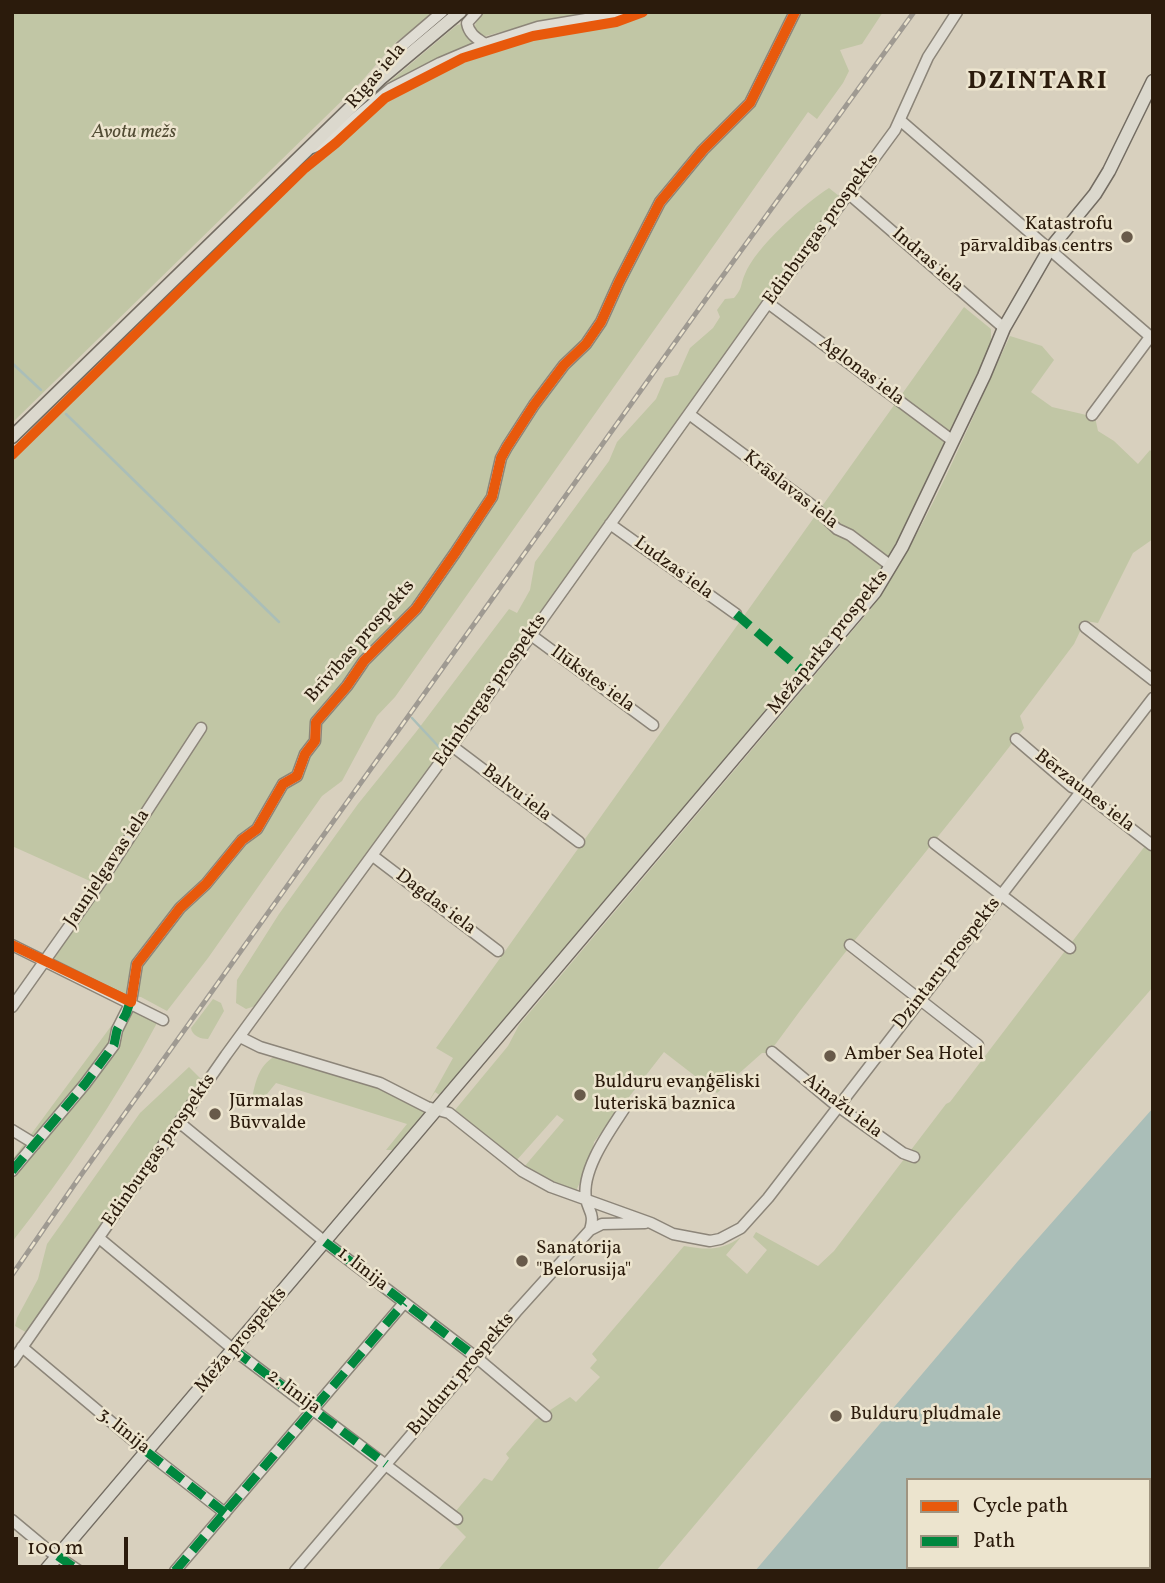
<!DOCTYPE html>
<meta charset="utf-8">
<style>
body{margin:0}
#map{position:relative;width:1165px;height:1583px;overflow:hidden;background:#d8d0be;font-family:Vollkorn,serif}
canvas{display:block}
.frame{position:absolute;inset:0;border:14px solid #2b1b0c;pointer-events:none}
.legend{position:absolute;left:906px;top:1478px;width:245px;height:91px;box-sizing:border-box;background:#ece4ce;border:2px solid #9f9480;margin:0;padding:9px 12px;list-style:none;font-size:21px;color:#2b1b0c}
.legend li{display:flex;align-items:center;gap:14px;height:35px}
.legend b{width:35px;border:2px solid #9f9480}
.scale{position:absolute;left:14px;top:1537px;width:114px;height:32px;box-sizing:border-box;border:4px solid #2b1b0c;border-top:0;padding-left:9px;font-size:21px;line-height:24px;white-space:nowrap;color:#2b1b0c;-webkit-text-stroke:5px #ece4ce;paint-order:stroke}
</style>
<div id="map">
<canvas width="1165" height="1583"></canvas>
<div class="frame"></div>
<ul class="legend">
<li><b style="height:9px;background:#e8590c"></b>Cycle path</li>
<li><b style="height:9px;background:#00873e"></b>Path</li>
</ul>
<div class="scale">100 m</div>
</div>
<script>
const context = document.querySelector('canvas').getContext('2d');
context.lineJoin = 'round';
function paint(path, color) { context.fillStyle = color; context.fill(path, 'evenodd'); }
function trace(path, color, width, dash) { context.strokeStyle = color; context.lineWidth = width; context.lineCap = dash ? 'butt' : 'round'; context.setLineDash(dash || []); context.stroke(path); }
function drawText(font, color, halo, rows, align = 'center') {
  context.font = font + ' Vollkorn,serif'; context.lineWidth = 5; context.setLineDash([]); context.textBaseline = 'middle'; context.strokeStyle = halo; context.fillStyle = color; for (const [text, x, y, turn = 0] of rows) {
    context.save(); context.translate(x, y); context.rotate((+turn || 0) * Math.PI / 180); context.textAlign = isNaN(turn) ? turn : align; if (halo) context.strokeText(text, 0, 0); context.fillText(text, 0, 0); context.restore();
  }
}
paint(new Path2D(`
 M12 12H436L396 42 360 83 12 423Z
 M483 12H594L549 19 482 37 474 34C474 25 477 19 483 12Z
 M647 12H883L862 44 840 50 849 71 843 83 817 119 808 112 395 697 377 716 342 781 322 796 208 958 167 1011 141 997 132 996 131 1002 52 960 101 886 12 846V458L306 170 388 100 435 74 508 46 544 36 616 25Z
 M462 24 466 36 472 43 471 47 389 87 388 83 457 25Z
 M829 188 839 196 451 740 258 1005 246 1009 236 1003 237 980 279 914 358 804 416 732 509 609 517 613 530 590 535 562 609 461 617 442 656 399 665 378 678 375 690 348 713 328 720 317 717 310 725 299 734 298C743 288 740 285 745 274 755 248 806 202 829 188Z
 M964 307 991 329V344L888 560 854 611 441 1096 435 1092 428 1103 453 1058 436 1048Z
 M1010 336 1042 346 1054 360 1031 392 1052 407 1095 417 1098 431 1114 441 1138 464 1150 450 1153 453V539L1133 553 1098 623 1085 621 1074 644 1020 716 1024 728C940 837 850 941 769 1053H762L717 1093 664 1052 594 1142 592 1156 575 1193 540 1177 524 1167 564 1120 557 1115 516 1161 455 1110 508 1046 519 1025 870 610C929 527 967 427 1010 336Z
 M1153 840V987L957 1213 656 1571H437L466 1537 450 1521 455 1512 484 1478 492 1481 509 1458 506 1454 535 1420 570 1397 576 1402 600 1377 590 1368 597 1360 592 1354 684 1246C707 1250 721 1251 741 1237L726 1255 747 1274 767 1250 753 1237 756 1232 818 1266 834 1251 946 1104 950 1102 1145 846Z
 M213 999 221 1003 224 1011 208 1039C201 1039 192 1036 191 1028Z
 M126 1006 157 1023C116 1100 66 1173 12 1242V1160Z
 M274 1057 376 1085 424 1110V1115L395 1150H386L407 1124 276 1083 258 1105 252 1099C255 1083 259 1065 274 1057Z
 M189 1067 201 1079V1084L29 1334 15 1326 17 1318 38 1279 47 1244 140 1113Z`), '#c1c6a5');
paint(new Path2D(`
 M1153 1108V1571H755L1018 1261ZM908 1480H1149V1567H908Z`), '#aabeb8');
trace(new Path2D(`
 M12 363 41 390
 M66 414 279 622
 M412 718 439 747`), '#aabeb8', 2.5);
const minor = new Path2D(`
 M477 12 467 23C469 34 476 38 485 44
 M384 73 401 47 442 12
 M901 121 1153 339
 M312 148 326 142 390 89 440 63 485 44 538 27 628 12
 M849 194 1004 328
 M768 303 953 441
 M689 414 813 506 837 529 850 535 891 566
 M1092 415 1150 337
 M610 524 736 614
 M1085 627 1153 680
 M531 635 653 725
 M1016 739 1072 787 1081 790 1152 845
 M452 746 579 842
 M934 843 1070 948
 M373 856 498 951
 M12 945 163 1020
 M850 945 978 1045
 M12 1007 102 880 201 728
 M240 1037 260 1047 380 1083 427 1107 449 1113 522 1171 551 1187 651 1223 673 1234 710 1241 720 1239 741 1228 768 1198 1153 698
 M772 1052 832 1102 903 1153 914 1157
 M180 1123 325 1242 477 1358 546 1416
 M12 1130 35 1144
 M12 1171 85 1084 114 1045 117 1030 131 1002 137 964 180 908 206 884 242 840 257 829 283 784 297 776 305 754 315 741 316 722 347 686 364 661 416 609 455 553 492 497 501 458 507 447 534 405 564 365 586 344 601 322 619 282 660 202 703 150 750 103 795 12
 M590 1230C595 1213 589 1213 586 1199 581 1170 609 1132 624 1109
 M99 1238 234 1350 457 1519
 M22 1347 147 1452 225 1513
 M12 1362 226 1055 452 746 768 303 895 130 928 57 957 12
 M12 1520 48 1550 79 1571
 M175 1571 404 1303
 M295 1571 516 1312 590 1230 602 1224 645 1223`);
const major = new Path2D(`
 M12 437 380 79 460 12
 M45 1571 875 592 902 547 984 376 1004 328 1049 250 1095 194 1109 171 1153 81`);
trace(minor, '#8c8579', 13);
trace(major, '#736c62', 15);
trace(minor, '#e0ddd4', 10);
trace(major, '#dbd8cd', 12);
const rail = new Path2D(`
 M12 1275 81 1175 706 299 914 12`);
trace(rail, '#9f9a92', 5);
trace(rail, '#ece4ce', 2.5, [8]);
trace(new Path2D(`
 M736 614 806 674
 M12 1171 85 1084 114 1045 117 1030 126 1014 132 996
 M325 1242 477 1358
 M234 1350 386 1464
 M147 1452 225 1513
 M58 1556 79 1571
 M175 1571 404 1303`), '#00873e', 9, [18, 9]);
trace(new Path2D(`
 M12 455 305 168 336 143 385 98 463 58 533 36 616 22 643 12
 M12 945 131 1002 137 964 180 908 206 884 242 840 257 829 283 784 297 776 305 754 315 741 316 722 347 686 364 661 416 609 455 553 492 497 501 458 507 447 534 405 564 365 586 344 601 322 619 282 660 202 703 150 750 103 795 12`), '#e8590c', 10);
for (const [x, y, r, color] of [
 [1127,237,7,"#685a4a"],
 [830,1056,7,"#685a4a"],
 [580,1095,7,"#685a4a"],
 [215,1114,7,"#685a4a"],
 [522,1261,7,"#685a4a"],
 [836,1416,7,"#685a4a"]
]) { const dot = new Path2D(); dot.arc(x, y, r, 0, 2 * Math.PI); context.fillStyle = color; context.fill(dot); trace(dot, '#ece4ce', 2.5); }
drawText('19px', '#2b1b0c', '#ece4ce', [
 ["Rīgas iela",377,77,-49],
 ["Edinburgas prospekts",822,230,-54],
 ["Indras iela",927,261,41],
 ["Aglonas iela",861,372,37],
 ["Krāslavas iela",790,491,38],
 ["Ludzas iela",673,569,36],
 ["Brīvības prospekts",361,642,-49],
 ["Mežaparka prospekts",829,643,-51],
 ["Ilūkstes iela",592,680,36],
 ["Edinburgas prospekts",491,691,-55],
 ["Bērzaunes iela",1084,792,38],
 ["Balvu iela",516,794,37],
 ["Jaunjelgavas iela",108,869,-56],
 ["Dagdas iela",435,903,37],
 ["Dzintaru prospekts",948,964,-52],
 ["Ainažu iela",842,1107,37],
 ["Edinburgas prospekts",160,1151,-55],
 ["1. līnija",362,1270,38],
 ["Meža prospekts",242,1341,-50],
 ["Bulduru prospekts",462,1375,-50],
 ["2. līnija",293,1393,37],
 ["3. līnija",123,1432,39]
]);
drawText('italic 19px', '#524c34', '#ece4ce', [
 ["Avotu mežs",134,134]
]);
drawText('19px', '#2b1b0c', '#ece4ce', [
 ["Katastrofu",1113,226,"right"],
 ["pārvaldības centrs",1113,248,"right"],
 ["Amber Sea Hotel",844,1056],
 ["Bulduru evaņģēliski",594,1084],
 ["luteriskā baznīca",594,1106],
 ["Jūrmalas",229,1103],
 ["Būvvalde",229,1125],
 ["Sanatorija",536,1250],
 ["\"Belorusija\"",536,1272],
 ["Bulduru pludmale",850,1416]
], 'left');
context.letterSpacing = '2px';
drawText('bold 26px', '#2b1b0c', '#ece4ce', [
 ["DZINTARI",1038,83]
]);
context.letterSpacing = '0px';
</script>
